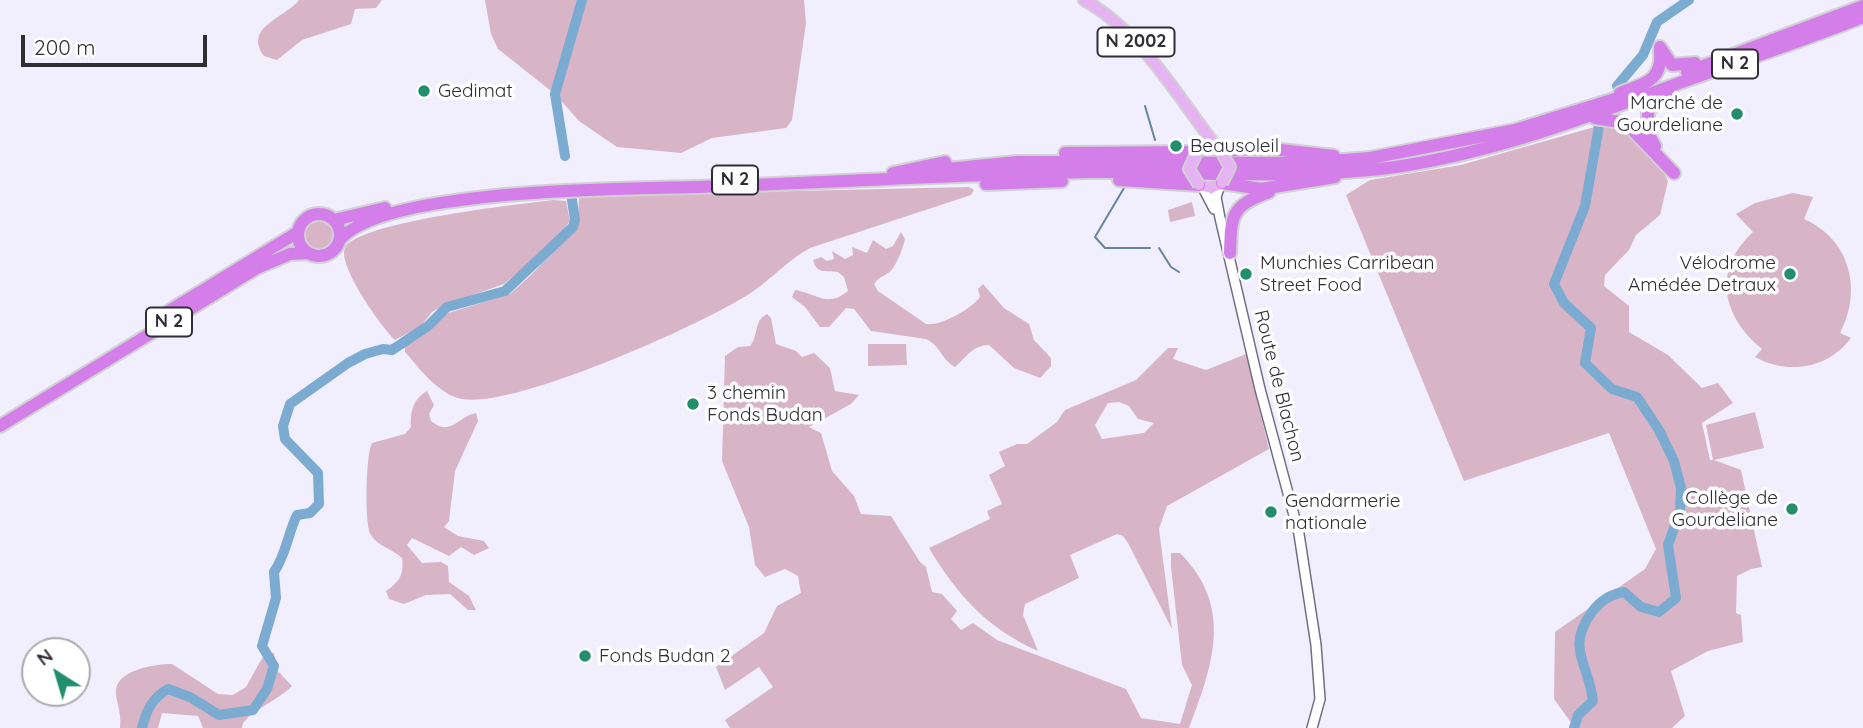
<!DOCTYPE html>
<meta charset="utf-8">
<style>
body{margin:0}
#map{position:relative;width:1863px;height:728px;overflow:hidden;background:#f1eefd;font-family:Quicksand,sans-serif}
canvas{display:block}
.north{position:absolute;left:21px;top:637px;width:70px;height:70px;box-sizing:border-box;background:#fff;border:2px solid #acabaf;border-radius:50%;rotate:323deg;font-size:19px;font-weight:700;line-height:28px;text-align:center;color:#2f2d36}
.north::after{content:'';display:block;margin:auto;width:24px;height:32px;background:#238e6d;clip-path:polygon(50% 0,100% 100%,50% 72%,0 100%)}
.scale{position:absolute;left:21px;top:35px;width:186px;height:32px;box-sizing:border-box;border:4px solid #2f2d36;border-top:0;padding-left:9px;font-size:21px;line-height:24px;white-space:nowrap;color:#2f2d36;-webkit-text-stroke:5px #fff;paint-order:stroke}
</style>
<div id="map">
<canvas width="1863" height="728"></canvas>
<div class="north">N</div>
<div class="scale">200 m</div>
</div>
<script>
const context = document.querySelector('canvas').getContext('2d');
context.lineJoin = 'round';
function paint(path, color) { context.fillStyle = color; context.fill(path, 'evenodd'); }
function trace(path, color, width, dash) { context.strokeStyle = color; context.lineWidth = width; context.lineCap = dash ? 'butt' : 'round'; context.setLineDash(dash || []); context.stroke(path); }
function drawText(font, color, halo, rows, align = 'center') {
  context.font = font + ' Quicksand,sans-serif'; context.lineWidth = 7; context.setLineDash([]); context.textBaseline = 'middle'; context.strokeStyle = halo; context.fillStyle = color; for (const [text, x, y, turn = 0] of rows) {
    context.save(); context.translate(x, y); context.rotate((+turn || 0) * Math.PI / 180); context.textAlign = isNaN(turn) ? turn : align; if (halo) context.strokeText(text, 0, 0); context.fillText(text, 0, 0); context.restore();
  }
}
paint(new Path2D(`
 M299 0H382L376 8 355 9 351 24 302 40 277 60 264 56C243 27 285 18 299 0Z
 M485 0H804L806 23 792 120 786 128 712 138 681 153 617 147 579 121 555 94 498 49 491 34Z
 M1605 124 1621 125 1659 163 1668 181 1660 215 1636 235 1629 250 1605 275 1604 286 1629 306V332L1668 355 1702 388 1718 383 1733 403 1702 423 1710 460H1713L1706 425 1755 412 1764 448 1714 460 1741 470 1762 567 1751 569 1737 576 1736 613 1741 615 1743 642 1708 651 1671 671 1685 716 1672 728H1575L1554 699 1555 632 1645 569 1656 549 1609 433 1464 481 1346 195 1370 180 1461 165Z
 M969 187 974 190 971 195 810 248C786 261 769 282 746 296 698 326 513 409 462 399 439 395 420 369 405 352V347L445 314 510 294 530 276 578 226 579 196Z
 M1793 193 1813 197 1804 219C1850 239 1863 290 1840 333L1851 338C1828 369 1788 375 1755 357L1762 349C1722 316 1712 270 1753 232L1736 214 1755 203Z
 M553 200 566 201 570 221 557 240 504 284 444 305 432 312 421 326 395 340C382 328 337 265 345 248 356 222 521 204 553 200Z
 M1192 202 1195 216 1170 222 1168 210Z
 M303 234a16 16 0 1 1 32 0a16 16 0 1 1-32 0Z
 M901 232 905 239C903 248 898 261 893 268 889 275 879 276 874 284L878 291 926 324C940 327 973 308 980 297L978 289 983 284 1004 308 1029 324 1034 340 1051 358V366L1040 378 1014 368 989 345C971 346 967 357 955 367 942 360 940 345 926 339L871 331 854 309 846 308 829 327H820L805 307 792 297 795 290C818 294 827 308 848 291L844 277 838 272C825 270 817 275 813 260L821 257 827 261 834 259 832 251 845 259 853 255 852 247 867 253 873 240 886 249 893 246Z
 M767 314 771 318 776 344 796 351 802 357 814 353 830 368 835 391 859 395 851 404 809 427 821 433 832 471 854 496 861 514 891 516 920 562 926 567 932 592 942 594 957 611 951 619 961 630 973 623 997 640 1126 689 1141 718 1180 724 1192 685 1182 665 1171 567V553H1180C1234 607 1213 665 1189 728H730L725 720 773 687 759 667 725 690 716 667 764 633 777 606 801 593 798 576 785 569 765 577 755 565 749 527 722 461 725 356 738 347 750 346C759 336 753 321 767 314Z
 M906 344 907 365 868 366V344Z
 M1168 348H1178L1173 359 1206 370 1246 354 1269 449 1167 506 1159 529 1172 629 1128 543 1123 536 1117 534 1070 555 1079 578 1025 604 1023 615 1038 651C988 629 957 595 929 548L990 519 987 511 1002 504 989 475 1005 466 999 452 1017 444H1027L1057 422 1065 410 1136 380ZM1119 402 1129 406 1138 419 1154 423 1144 433 1102 439 1095 425 1108 403Z
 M427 391 434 405 429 414 431 421C451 437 457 417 476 413L478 421 455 471 449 521 444 527 458 536 484 541 489 548 474 555 461 547 449 556 412 538 407 545 422 563 441 562 448 566 449 582 469 596 476 610H468L450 594 426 595 404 604 389 599 386 591C400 581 404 575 402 558 393 549 377 546 371 535 364 524 366 453 372 443L405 434 411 427C410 412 413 399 427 391Z
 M266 651 274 653 276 669 292 686C281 699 241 715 242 728H203L198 716 162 713 158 728H120C122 712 115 699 116 690 118 669 157 664 172 664L218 694 233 695 246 687Z`), '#d7b5c7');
trace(new Path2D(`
 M1145 106 1155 140
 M1124 188 1095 237 1105 248H1150
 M1159 248 1171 267 1179 272`), '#6485a2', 2);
trace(new Path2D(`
 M1617 86 1643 55 1657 22 1689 0
 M565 156 555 94 582 0
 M142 728C146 711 152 698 168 689L190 697 219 715 253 710 267 689 274 666 262 646 276 598 274 572C286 555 288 533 297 515L310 513 319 504 318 473 285 439 283 426 290 404 348 363 365 354 383 349 392 350 428 326 447 307 505 291 573 227 575 220 572 200
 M1574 728 1578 715 1593 701C1589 663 1565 649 1592 612 1600 601 1611 594 1624 592L1641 607 1659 612 1676 598 1668 545 1680 511 1681 488 1674 461 1659 430 1637 397 1612 389 1585 363 1591 328 1564 303 1554 284 1585 206 1599 126`), '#7babd1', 10);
const minor = new Path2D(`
 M1220 185 1216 197 1220 218 1260 389 1299 534 1316 645 1320 699 1312 728
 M1202 186 1214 209`);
const major = new Path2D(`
 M1084 0C1142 32 1178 98 1219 150
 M1199 185 1211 188 1222 183`);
const highway = new Path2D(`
 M1660 47 1672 65 1695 63
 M1687 72 1863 6
 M1620 93C1644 84 1663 81 1660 51
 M1595 118 1626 123 1674 173
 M1655 146 1648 133V111L1668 91
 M1221 151 1263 148 1334 156
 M1065 153 1197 152
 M937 170 1017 162 1304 163 1370 158 1515 130 1631 94
 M893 173 945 162
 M1119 180 1199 185
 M1222 183 1261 189 1335 177
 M986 184 1062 181
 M298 235a21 21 0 1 1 42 0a21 21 0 1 1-42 0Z
 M334 220 385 208
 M339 241C379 188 629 189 697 187 828 183 958 174 1089 172 1192 171 1299 181 1402 166 1496 151 1583 119 1671 86 1735 63 1800 42 1863 17
 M1230 253C1231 215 1231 206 1269 192
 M169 311 298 232
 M0 426 257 268 290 254 307 253`);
trace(minor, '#726e83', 12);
trace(major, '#d1d1d3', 14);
trace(highway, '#d1d1d3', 16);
trace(minor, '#fff', 9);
trace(major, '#e5b2f2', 10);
trace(highway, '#d37ee9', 12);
const majorBridge = new Path2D(`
 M1221 151 1230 167 1222 183
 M1197 152 1189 169 1199 185`);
trace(majorBridge, '#d1d1d3', 14, []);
trace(majorBridge, '#e5b2f2', 10);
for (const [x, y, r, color] of [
 [424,91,7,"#238e6d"],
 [1737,114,7,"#238e6d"],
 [1176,146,7,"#238e6d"],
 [1246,274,7,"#238e6d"],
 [1790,274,7,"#238e6d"],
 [693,404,7,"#238e6d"],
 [1792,509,7,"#238e6d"],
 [1271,512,7,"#238e6d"],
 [585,656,7,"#238e6d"]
]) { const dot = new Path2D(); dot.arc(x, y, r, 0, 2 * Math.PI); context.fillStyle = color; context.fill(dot); trace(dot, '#fff', 2.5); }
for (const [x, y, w] of [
 [1136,42,77],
 [1735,64,46],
 [735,180,46],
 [169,322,46]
]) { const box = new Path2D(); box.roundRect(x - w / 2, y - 14.5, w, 29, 5); context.fillStyle = '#fff'; context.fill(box); trace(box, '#2f2d36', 2); }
drawText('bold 18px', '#2f2d36', null, [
 ["N 2002",1136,42],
 ["N 2",1735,64],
 ["N 2",735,180],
 ["N 2",169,322]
]);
drawText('19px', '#2f2d36', '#fff', [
 ["Gedimat",438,91],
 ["Marché de",1723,103,"right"],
 ["Gourdeliane",1723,125,"right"],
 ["Beausoleil",1190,146],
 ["Munchies Carribean",1260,263],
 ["Street Food",1260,285],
 ["Vélodrome",1776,263,"right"],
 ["Amédée Detraux",1776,285,"right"],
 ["3 chemin",707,393],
 ["Fonds Budan",707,415],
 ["Collège de",1778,498,"right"],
 ["Gourdeliane",1778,520,"right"],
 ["Gendarmerie",1285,501],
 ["nationale",1285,523],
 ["Fonds Budan 2",599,656]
], 'left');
drawText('19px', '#2f2d36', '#fff', [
 ["Route de Blachon",1279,386,76]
]);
</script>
